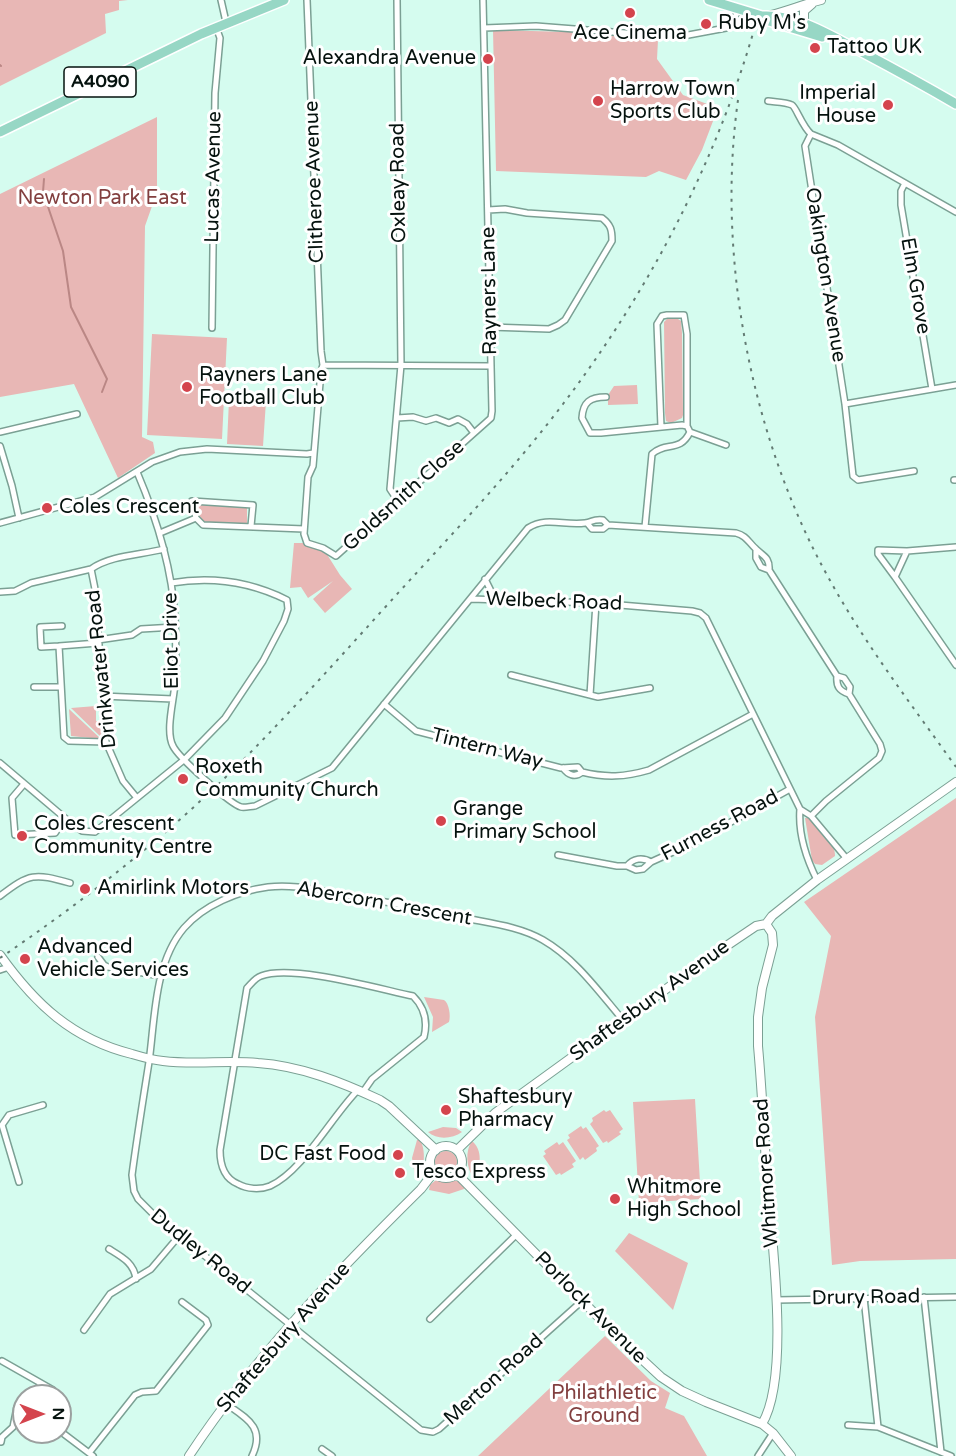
<!DOCTYPE html>
<style>
body{margin:0}
#map{position:relative;width:956px;height:1456px;overflow:hidden;background:#d5fcef;font-family:"Varela Round",sans-serif}
canvas{display:block}
.north{position:absolute;left:12px;top:1384px;width:60px;height:60px;box-sizing:border-box;background:#fff;border:2px solid #9ba09f;border-radius:50%;rotate:90deg;font-size:16px;font-weight:700;line-height:24px;text-align:center;color:#05120e}
.north::after{content:'';display:block;margin:auto;width:21px;height:27px;background:#d4444d;clip-path:polygon(50% 0,100% 100%,50% 72%,0 100%)}
</style>
<div id="map">
<canvas width="956" height="1456"></canvas>
<div class="north">N</div>
</div>
<script>
const context = document.querySelector('canvas').getContext('2d');
context.lineJoin = 'round';
function paint(path, color) { context.fillStyle = color; context.fill(path, 'evenodd'); }
function trace(path, color, width, dash) { context.strokeStyle = color; context.lineWidth = width; context.lineCap = dash ? 'butt' : 'round'; context.setLineDash(dash || []); context.stroke(path); }
function drawText(font, color, halo, rows, align = 'center') {
  context.font = font + ' "Varela Round",sans-serif'; context.lineWidth = 6; context.setLineDash([]); context.textBaseline = 'middle'; context.strokeStyle = halo; context.fillStyle = color; for (const [text, x, y, turn = 0] of rows) {
    context.save(); context.translate(x, y); context.rotate((+turn || 0) * Math.PI / 180); context.textAlign = isNaN(turn) ? turn : align; if (halo) context.strokeText(text, 0, 0); context.fillText(text, 0, 0); context.restore();
  }
}
paint(new Path2D(`
 M0 0H128L119 1V10L105 14 106 33 0 86Z
 M493 30 570 32 658 40 657 59 683 95 718 108 702 150 686 180 659 171 646 177 496 171Z
 M157 117V192L145 226 142 437 153 442 155 453 118 478 74 384 0 397V194Z
 M667 319H678L681 321 682 333 683 415 682 418 671 423 666 421 665 413 664 322Z
 M152 334 227 338 222 439 147 435Z
 M637 385 638 404 608 405V395L614 386Z
 M229 400 266 401 263 446 227 444Z
 M196 504 247 505V526L199 521Z
 M294 543H307L323 548 340 575 352 589 325 613 313 599 333 581 308 598 301 587 290 588Z
 M96 706V721H102L103 739 71 708Z
 M69 709 101 739 71 736Z
 M956 798V1259L860 1261 832 1265 815 1017 831 936 804 902Z
 M805 818H809C818 828 836 842 835 856L822 865 815 864 812 860Z
 M424 997 444 1000C449 1003 451 1016 449 1022L432 1032 433 1017Z
 M695 1099 701 1199 639 1203 633 1102Z
 M604 1110 606 1112 610 1110 623 1129 619 1132 621 1134 608 1143 607 1141 603 1143 590 1124 593 1121 592 1118Z
 M581 1126 583 1129 586 1127 599 1146 596 1148 597 1151 585 1160 583 1157 580 1160 567 1140 570 1138 568 1135Z
 M443 1127 456 1128 462 1132C452 1139 437 1140 428 1132Z
 M417 1140H420C426 1149 425 1170 418 1178L415 1176 412 1158Z
 M472 1141C483 1150 481 1167 474 1178 466 1169 465 1150 472 1141Z
 M557 1142 559 1145 563 1142 576 1161 572 1164 574 1167 561 1175 560 1173 556 1175 543 1156 546 1154 544 1151Z
 M435 1162a11 11 0 1 1 22 0a11 11 0 1 1-22 0Z
 M436 1180 459 1181 465 1187 464 1189 449 1194 429 1190 430 1185Z
 M629 1233 688 1263 673 1310 615 1251Z
 M605 1336 651 1381 670 1393 665 1408 684 1416 707 1456H478Z`), '#e8b7b5');
trace(new Path2D(`
 M0 65 1 66
 M44 179 43 192 63 251 71 307 107 379 102 392`), '#ba8785', 2);
const street = new Path2D(`
 M221 0 226 22
 M307 0 321 351 323 365
 M397 0 401 365 390 489 398 501
 M483 0 492 411 491 418 336 556 323 548 307 543 304 534 308 477 313 466 321 371 323 365 491 366
 M484 28 536 26 651 35 683 36 726 28 733 21 739 9
 M768 101C775 102 786 102 792 105 796 107 802 126 811 134L805 146 845 404 853 476 858 480 914 471
 M811 134 838 145 956 212
 M905 183 901 191V205L932 389
 M488 210 505 209 527 213 602 218C611 225 612 230 612 241L565 320 558 325 549 329 490 327
 M212 328 215 93 220 38 216 27
 M606 397C590 397 583 402 582 418L590 433H601L682 425 687 426 690 432C680 453 666 441 652 454L645 527
 M845 404 956 385
 M397 418 413 417 426 421 436 418 449 423 458 419 467 424 474 433
 M661 427 657 324 662 316 667 315H684L687 334V426
 M0 432 77 414
 M690 432 726 445
 M0 446 12 486 19 518
 M137 472C157 519 172 567 175 618 176 640 176 661 175 683 174 700 165 731 173 746 178 757 230 804 241 807 245 808 251 806 255 806L332 768 528 528C547 516 564 526 585 523 593 522 592 519 603 520L608 525 736 533C747 536 748 542 756 549 763 556 770 557 769 570L837 676 844 678 850 687 849 694 880 744 882 751 879 758 826 801 811 816
 M954 480H956
 M196 518 203 525 304 529
 M196 518 192 501 253 505 251 526
 M0 523 95 497 152 462 180 452 207 449 307 454 313 453
 M587 523 592 529H603L608 525
 M160 533 196 518
 M956 547 907 551 895 577 956 665
 M756 550V558L761 567 769 570
 M91 569 95 589 106 742 123 781 137 798
 M895 577 878 554V550L907 551
 M485 579 495 599
 M0 592 15 591 31 583 91 569C111 555 141 555 164 549
 M471 599 596 603 692 611 700 613 706 618 800 809C798 834 806 858 817 880
 M98 640 132 635 141 629 175 627
 M98 643 59 646 64 737 69 741 106 742
 M59 646 41 647 40 627 62 626
 M511 675 598 697 650 688
 M837 676C836 686 839 691 849 694
 M34 687H61
 M590 695 596 603
 M102 696 173 699
 M384 704 416 731 561 768 578 767 582 772C606 778 625 777 649 770L753 714
 M0 763 72 824 82 831 95 832 185 759 225 718 263 661 284 621 288 609 287 600C249 581 212 576 171 583
 M563 768C568 775 575 778 582 772
 M24 784 12 798 15 835 55 833 65 818
 M800 809 811 816 847 859
 M558 855 617 866H627L636 870 643 869 651 862 695 842 790 789
 M627 866C633 858 643 857 651 862
 M0 896C30 873 34 873 70 883
 M98 957 104 965 108 967 161 976
 M0 970 9 967
 M358 1090C332 1116 303 1171 270 1186 260 1190 247 1189 238 1184 223 1178 220 1164 220 1150L247 988C252 983 255 978 261 976 292 964 379 989 413 996 425 1008 428 1021 424 1037L372 1079 363 1092
 M19 1182 2 1125 9 1115 43 1105
 M109 1249C122 1257 134 1263 136 1279
 M924 1297 941 1452
 M864 1298 878 1427
 M776 1300 956 1297
 M582 1301 439 1429 433 1432 421 1430 154 1215 138 1199 134 1191 132 1175C137 1137 143 1100 149 1062 155 1019 154 963 184 928 204 905 238 891 268 887 293 884 316 890 340 894 381 901 421 908 460 917 488 923 519 926 543 940 576 959 599 992 623 1020
 M430 1319 517 1234
 M84 1330 110 1294 151 1269 179 1236
 M2 1361 53 1390 55 1396
 M32 1396 41 1384
 M225 1403C246 1418 266 1427 252 1456
 M848 1425 878 1427 951 1456
 M60 1431 93 1456
 M1 1442 2 1437 13 1427 17 1407 24 1404
 M322 1449 332 1456
 M89 1453 135 1395 142 1392 156 1391 208 1325 206 1320 182 1302
 M758 1456 773 1433`);
const secondary = new Path2D(`
 M771 15C788 11 804 4 821 0
 M804 27V11L812 4
 M0 955C35 1004 72 1039 132 1054 142 1057 152 1060 163 1061 195 1065 226 1060 258 1063 301 1066 341 1082 380 1100L389 1106 436 1150
 M430 1162a16 16 0 1 1 32 0a16 16 0 1 1-32 0Z
 M457 1150 495 1113 713 955 756 926 766 924 772 916 817 880 956 782
 M457 1174 619 1338 661 1377 682 1391 706 1402 762 1424 773 1433 791 1456
 M762 1424C791 1376 771 1236 767 1179 764 1134 762 1090 758 1046V1017L762 988 773 945 772 933 766 924
 M189 1456C254 1357 337 1272 421 1189L434 1172`);
const primary = new Path2D(`
 M709 0 762 16C798 14 832 37 862 52 894 69 925 86 956 104
 M764 17 769 21 822 37
 M0 132 201 34 284 0`);
trace(street, '#7ba094', 8);
trace(secondary, '#7ba094', 10);
trace(primary, '#fff', 12);
trace(street, '#fff', 5);
trace(secondary, '#fff', 8);
trace(primary, '#97d7c5', 9);
trace(new Path2D(`
 M738 100C716 256 751 437 827 575 864 643 911 704 956 767
 M0 958C88 898 172 832 247 756 296 706 342 655 389 603 448 538 510 474 563 404 649 291 717 161 756 23`), '#637b73', 2, [3, 6]);
for (const [x, y, r, color] of [
 [630,13,6,"#d4444d"],
 [706,24,6,"#d4444d"],
 [815,48,6,"#d4444d"],
 [488,59,6,"#d4444d"],
 [598,101,6,"#d4444d"],
 [888,105,6,"#d4444d"],
 [187,387,6,"#d4444d"],
 [47,508,6,"#d4444d"],
 [183,779,6,"#d4444d"],
 [441,821,6,"#d4444d"],
 [22,836,6,"#d4444d"],
 [85,889,6,"#d4444d"],
 [25,959,6,"#d4444d"],
 [446,1110,6,"#d4444d"],
 [398,1155,6,"#d4444d"],
 [400,1173,6,"#d4444d"],
 [615,1199,6,"#d4444d"]
]) { const dot = new Path2D(); dot.arc(x, y, r, 0, 2 * Math.PI); context.fillStyle = color; context.fill(dot); trace(dot, '#fff', 2); }
for (const [x, y, w] of [
 [100,82,72]
]) { const box = new Path2D(); box.roundRect(x - w / 2, y - 15, w, 30, 4.5); context.fillStyle = '#fff'; context.fill(box); trace(box, '#05120e', 1.5); }
drawText('bold 18px', '#05120e', null, [
 ["A4090",100,82]
]);
drawText('20px', '#05120e', '#fff', [
 ["Ruby M's",718,24],
 ["Ace Cinema",630,34,"center"],
 ["Tattoo UK",827,48],
 ["Alexandra Avenue",476,59,"right"],
 ["Harrow Town",610,90],
 ["Sports Club",610,113],
 ["Imperial",876,94,"right"],
 ["House",876,117,"right"],
 ["Rayners Lane",199,376],
 ["Football Club",199,399],
 ["Coles Crescent",59,508],
 ["Roxeth",195,768],
 ["Community Church",195,791],
 ["Grange",453,810],
 ["Primary School",453,833],
 ["Coles Crescent",34,825],
 ["Community Centre",34,848],
 ["Amirlink Motors",97,889],
 ["Advanced",37,948],
 ["Vehicle Services",37,971],
 ["Shaftesbury",458,1098],
 ["Pharmacy",458,1121],
 ["DC Fast Food",386,1155,"right"],
 ["Tesco Express",412,1173],
 ["Whitmore",627,1188],
 ["High School",627,1211]
], 'left');
drawText('20px', '#05120e', '#fff', [
 ["Lucas Avenue",214,177,-89],
 ["Clitheroe Avenue",315,182,-92],
 ["Oxleay Road",399,183,-91],
 ["Oakington Avenue",825,275,81],
 ["Elm Grove",915,286,80],
 ["Rayners Lane",490,291,-91],
 ["Goldsmith Close",404,496,-42],
 ["Welbeck Road",554,602,2],
 ["Eliot Drive",172,641,-91],
 ["Drinkwater Road",102,669,-96],
 ["Tintern Way",487,749,14],
 ["Furness Road",720,826,-28],
 ["Abercorn Crescent",384,904,10],
 ["Shaftesbury Avenue",650,1001,-36],
 ["Whitmore Road",767,1173,-94],
 ["Dudley Road",200,1252,39],
 ["Drury Road",866,1298,-1],
 ["Porlock Avenue",590,1308,45],
 ["Shaftesbury Avenue",284,1338,-49],
 ["Merton Road",494,1380,-42]
]);
drawText('20px', '#823f3f', '#fff', [
 ["Newton Park East",102,199],
 ["Philathletic",604,1394],
 ["Ground",604,1417]
]);
</script>
